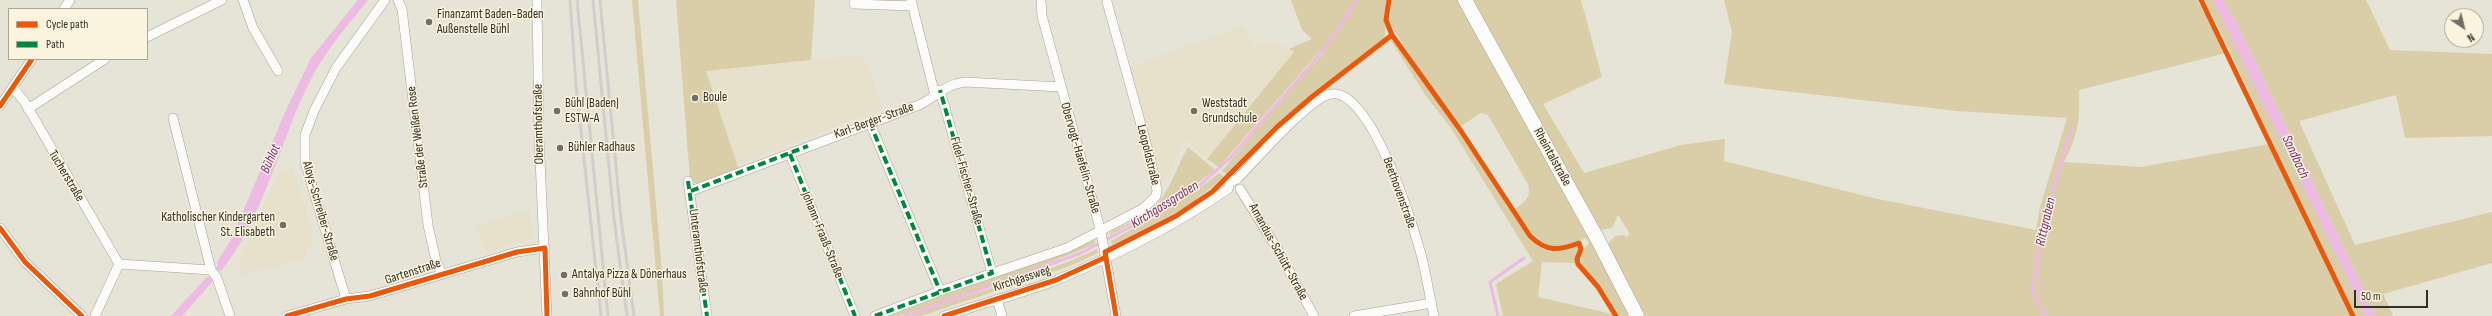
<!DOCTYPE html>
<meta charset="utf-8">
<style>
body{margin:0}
#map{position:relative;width:2492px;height:316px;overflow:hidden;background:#e6e3d7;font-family:"Sofia Sans Condensed",sans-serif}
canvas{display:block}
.legend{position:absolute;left:8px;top:8px;width:140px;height:52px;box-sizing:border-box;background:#faf4de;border:1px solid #aaa695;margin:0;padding:5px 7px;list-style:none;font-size:12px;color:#323027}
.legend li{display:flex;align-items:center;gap:8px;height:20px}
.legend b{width:20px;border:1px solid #aaa695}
.north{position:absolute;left:2444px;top:8px;width:40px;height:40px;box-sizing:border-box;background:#faf4de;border:1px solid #aaa695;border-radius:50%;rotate:145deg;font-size:11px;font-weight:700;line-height:16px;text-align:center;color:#323027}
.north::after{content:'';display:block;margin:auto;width:14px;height:18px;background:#716f65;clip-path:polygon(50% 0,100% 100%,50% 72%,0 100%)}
.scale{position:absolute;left:2354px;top:290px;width:74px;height:18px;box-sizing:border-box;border:2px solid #323027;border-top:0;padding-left:5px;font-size:12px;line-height:14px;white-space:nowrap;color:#323027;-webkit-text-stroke:3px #faf4de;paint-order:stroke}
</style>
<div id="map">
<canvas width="2492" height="316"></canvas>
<ul class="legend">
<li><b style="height:5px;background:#e8590c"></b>Cycle path</li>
<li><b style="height:5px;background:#00873e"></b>Path</li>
</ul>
<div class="north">N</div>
<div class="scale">50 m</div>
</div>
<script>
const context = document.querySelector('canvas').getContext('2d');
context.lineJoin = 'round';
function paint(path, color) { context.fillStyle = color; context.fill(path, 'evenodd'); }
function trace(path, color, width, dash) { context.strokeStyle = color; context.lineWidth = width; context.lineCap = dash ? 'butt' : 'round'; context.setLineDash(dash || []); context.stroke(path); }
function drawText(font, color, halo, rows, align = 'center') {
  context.font = font + ' "Sofia Sans Condensed",sans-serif'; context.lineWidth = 3; context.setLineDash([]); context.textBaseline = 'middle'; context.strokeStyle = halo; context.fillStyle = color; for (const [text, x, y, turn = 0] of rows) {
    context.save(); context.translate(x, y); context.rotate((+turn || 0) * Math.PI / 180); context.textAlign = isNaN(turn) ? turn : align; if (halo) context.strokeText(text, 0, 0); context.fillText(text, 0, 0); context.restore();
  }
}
paint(new Path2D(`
 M1244 26 1253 48 1273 41 1295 52 1207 159 1186 140 1179 149 1170 177 1159 181 1127 68Z
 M863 55 883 108 737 165 706 71Z
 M292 168 313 233 311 234 314 246 305 249 307 258 241 275 238 263 279 172Z
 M529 209 533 238 486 253 476 226Z`), '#e7e1cb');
paint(new Path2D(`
 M632 0H638L662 272 664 316H660Z
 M676 0H815L811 60 706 71 739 170 698 185 690 179Z
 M1291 0H1386C1387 8 1386 34 1384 39L1323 85 1273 127 1227 175 1222 171 1280 101 1323 54 1321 50 1219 167 1207 159 1294 52 1289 49 1312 39 1302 30Z
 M1391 0H1458L1631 316H1618L1599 285 1582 264 1580 254 1589 243 1586 238C1543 257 1537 244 1515 209 1526 201 1531 198 1528 184L1488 115 1481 113 1461 126 1426 80 1390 24Z
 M1473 0H1581L1602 77 1543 104 1584 173 1681 145 1725 139 1724 161 1878 199 2036 230 2040 207 2067 118 1957 111 1724 84 1732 32 1724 0H2197L2226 53 2079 90C2080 119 2078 136 2064 162L2141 167 2270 144 2351 316H1645L1608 244 1615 236 1624 235 1627 237 1630 234 1618 215 1612 228 1600 230Z
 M2203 0H2213L2217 6 2366 316H2354L2219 28Z
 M2223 0H2366L2390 50 2492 54V136L2405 138 2396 95 2299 121 2355 245 2492 212V263L2383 294 2393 316H2376L2238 25Z
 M1391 41H1396L1451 120 1529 239C1547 255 1556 254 1577 247L1579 251 1576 263 1542 262 1538 297 1612 314 1613 316H1503L1496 284 1533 261 1451 128 1426 96Z
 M1188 147 1215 170 1174 201 1110 235 1109 233C1125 224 1148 216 1159 202 1172 185 1178 165 1188 147Z
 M1219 173 1224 177 1187 207 1112 245 1111 241C1148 219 1186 201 1219 173Z
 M1095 240V244L1034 269 900 316H890C957 288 1028 269 1095 240Z
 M1097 249 1098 253 1070 266 921 316H910C972 291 1037 278 1097 249Z`), '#d9cea7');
paint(new Path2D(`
 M358 0H368C348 25 326 50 311 79 280 139 264 219 220 272L217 262 231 240 286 110 311 58Z
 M2213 0H2223L2238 25 2376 316H2366Z
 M207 277 213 281 182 316H171Z`), '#edbae4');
trace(new Path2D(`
 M207 282 221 264
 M905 316 1079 254 1162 210 1199 186 1230 158 1316 59 1330 41 1357 0
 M1498 316 1490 282 1524 258
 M2047 316 2039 306 2033 291 2038 256 2059 167 2073 128`), '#edbae4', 3);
const street = new Path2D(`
 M243 0 253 28 278 71
 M398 0 402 9 428 225 436 261 442 274
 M537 0 539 137 547 316
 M854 0V4L913 6
 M911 0 935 95
 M1041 0 1042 16 1101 232 1116 316
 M64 9 70 0
 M147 37 222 0
 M13 88 24 101 119 264 211 270
 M940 90 992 273
 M0 106 32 59
 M28 109 105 59
 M173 118 211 270 217 278 230 316
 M870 123 940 291
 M790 154 855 316
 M688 181 707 316
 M1228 189 1230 182 1237 179C1254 162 1310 97 1331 94 1372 88 1415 230 1423 262 1427 280 1430 298 1434 316
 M1240 189 1276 247 1314 316
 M691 191 919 105C938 96 943 85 965 82L1061 87
 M0 228 25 262 82 316
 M346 299 305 162V135L314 111 336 68 385 0
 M997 299 1002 316
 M95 316 119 264
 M287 316 346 299 370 296 517 252 545 248
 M875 316 940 291 1067 248 1144 208 1156 196 1157 190 1151 161 1107 2
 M944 316C981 304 1020 294 1057 280 1116 255 1175 226 1228 189
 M1354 316 1432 303`);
const primary = new Path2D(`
 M1465 0 1598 240 1637 316`);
trace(street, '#a4a299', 10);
trace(primary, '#a4a299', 15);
trace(street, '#fbfbf9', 9);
trace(primary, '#fbfbf9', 14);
trace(new Path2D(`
 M570 0 576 85 601 316
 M577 0 608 316
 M593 0 614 219 627 316
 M600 0 621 219 634 316`), '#d0cfcb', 3);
trace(new Path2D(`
 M870 123 940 291
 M790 154 855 316
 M688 181 707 316
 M691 191 808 146
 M875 316 992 273 940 90`), '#00873e', 4, [8, 4]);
trace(new Path2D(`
 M1389 0 1386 20 1392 35 1461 131 1530 236C1546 252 1559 251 1579 243L1581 249 1577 259 1578 264 1598 287 1616 316
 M2201 0 2353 316
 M0 106 32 59
 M0 228 25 262 82 316
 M287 316 346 299 370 296 517 252 545 248 547 316
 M944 316 1056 280 1106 257
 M1116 316 1105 252 1176 216 1212 192 1277 127 1313 96 1392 35`), '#e8590c', 5);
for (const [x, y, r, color] of [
 [429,22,4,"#716f65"],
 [695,98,4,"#716f65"],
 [557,111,4,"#716f65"],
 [1194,111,4,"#716f65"],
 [560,148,4,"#716f65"],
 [283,225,4,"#716f65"],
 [564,275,4,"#716f65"],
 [565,294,4,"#716f65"]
]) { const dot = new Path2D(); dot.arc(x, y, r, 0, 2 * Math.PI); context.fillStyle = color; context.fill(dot); trace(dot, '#faf4de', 1.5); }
drawText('13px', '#323027', '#faf4de', [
 ["Finanzamt Baden-Baden",437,15],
 ["Außenstelle Bühl",437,30],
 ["Boule",703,98],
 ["Bühl (Baden)",565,104],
 ["ESTW-A",565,119],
 ["Weststadt",1202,104],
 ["Grundschule",1202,119],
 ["Bühler Radhaus",568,148],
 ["Katholischer Kindergarten",275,218,"right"],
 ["St. Elisabeth",275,233,"right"],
 ["Antalya Pizza & Dönerhaus",572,275],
 ["Bahnhof Bühl",573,294]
], 'left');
drawText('13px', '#323027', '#faf4de', [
 ["Karl-Berger-Straße",874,121,-20],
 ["Oberamthofstraße",539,124,-91],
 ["Straße der Weißen Rose",418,137,-97],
 ["Leopoldstraße",1148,155,76],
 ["Rheintalstraße",1552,157,61],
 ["Obervogt-Haefelin-Straße",1080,158,74],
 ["Tucherstraße",66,176,59],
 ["Fidel-Fischer-Straße",966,181,74],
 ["Beethovenstraße",1399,193,70],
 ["Aloys-Schreiber-Straße",320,211,74],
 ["Johann-Fraaß-Straße",822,235,68],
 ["Unteramthofstraße",698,251,83],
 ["Amandus-Schütt-Straße",1278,252,61],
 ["Gartenstraße",413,272,-18],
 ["Kirchgassweg",1022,279,-18]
]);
drawText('italic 14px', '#7c2978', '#faf4de', [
 ["Sandbach",2295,157,65],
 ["Bühlot",271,159,-66],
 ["Kirchgassgraben",1165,205,-32],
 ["Rittgraben",2046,222,-77]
]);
</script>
